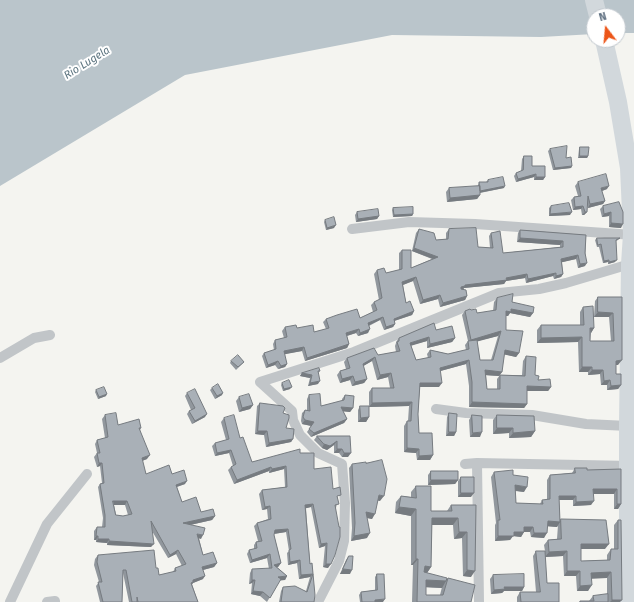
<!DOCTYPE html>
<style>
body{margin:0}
#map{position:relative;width:634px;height:602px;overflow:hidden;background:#f4f4f0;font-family:"Fira Sans",sans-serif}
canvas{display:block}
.north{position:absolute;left:586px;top:8px;width:40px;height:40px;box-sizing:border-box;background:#fff;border:1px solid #c0c7cd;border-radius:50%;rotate:344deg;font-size:11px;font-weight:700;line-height:16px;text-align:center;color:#617283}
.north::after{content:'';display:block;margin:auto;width:14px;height:18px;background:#ec5518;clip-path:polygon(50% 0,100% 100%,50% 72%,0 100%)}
</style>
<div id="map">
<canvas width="634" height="602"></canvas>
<div class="north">N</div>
</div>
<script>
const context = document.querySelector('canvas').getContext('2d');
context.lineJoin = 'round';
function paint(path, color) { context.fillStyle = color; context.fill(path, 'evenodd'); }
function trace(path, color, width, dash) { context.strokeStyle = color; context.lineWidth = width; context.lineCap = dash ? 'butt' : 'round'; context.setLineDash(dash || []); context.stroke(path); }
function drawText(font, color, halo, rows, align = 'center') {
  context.font = font + ' "Fira Sans",sans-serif'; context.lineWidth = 4; context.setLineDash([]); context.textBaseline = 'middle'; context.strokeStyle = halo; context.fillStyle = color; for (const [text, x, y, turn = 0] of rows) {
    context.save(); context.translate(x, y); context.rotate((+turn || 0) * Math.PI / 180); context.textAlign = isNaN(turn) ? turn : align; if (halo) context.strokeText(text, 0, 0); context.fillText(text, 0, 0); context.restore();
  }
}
paint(new Path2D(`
 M0 0H634V33H618V16H594V34L541 37 392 35 185 75 0 186Z`), '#bac5cb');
trace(new Path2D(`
 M352 229 409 222 475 224 634 235
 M0 358 34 338 50 335
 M260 382 354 352 499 293 539 289 566 283 630 264
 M260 382 292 411 293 420 300 435 318 453 342 464 345 503 344 541 339 561 318 602
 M436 409 466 413 532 415 586 424 628 426
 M465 464 477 463
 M10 602 47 524 87 474
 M47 602 55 601
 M479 602 477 463 632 466`), '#c1c5c8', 10);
trace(new Path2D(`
 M594 0 598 16
 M604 40 618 102 629 168 632 234 630 264 628 426V602`), '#d2d8dc', 18);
paint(new Path2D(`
 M580 147 588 156 587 158H578L579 149Z
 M550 149 566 158 572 166 571 168 553 170 548 151Z
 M524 156 532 166 545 177 543 180H534V177L516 182 514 176 516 173 521 171 522 159Z
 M488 180 504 188 480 193V195L477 199 447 202 446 192 449 188 478 186V185L479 182H486Z
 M578 182 607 189 602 191 605 201 603 204 588 208 587 205V212L584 215H582L581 209 573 210 571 200 574 197 578 196 575 186Z
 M619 202 621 228 609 227V216L602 217 600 209 603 206Z
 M551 206 570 215 549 216V208Z
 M393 208 413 214 412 216 393 217 392 210Z
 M357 212 379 216 377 219 356 222 355 215Z
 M325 220 334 228 326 230 324 222Z
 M419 229 436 240 446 239V233L449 229 478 247 490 248 489 236 491 233 503 253 560 247V245L517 242 518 233 520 230 586 235 585 266 578 268 576 259 562 262 563 274 561 277 554 279 553 276 526 283 525 278 506 281 504 284 464 288 463 289 467 296 465 300 440 307 438 299 420 304 413 281 403 285 406 303 414 311 412 315 394 321 395 324 393 327 384 330 380 320 369 326 368 333 358 336 356 333 347 336 349 344 347 348 305 361 302 351 284 354 287 364 285 367 278 369 275 365 266 368 262 356 264 353 274 350 273 344 275 340 284 338 282 331 285 327 297 328 314 332 326 329 323 322 326 319 360 318 373 312 371 305 374 302 379 300 374 274 377 270 386 273 399 270V253L402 250 411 268 432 259 412 251 416 233Z
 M597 238H620L618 240 616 241 615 262 608 264V262L603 263 599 247H597L595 240Z
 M598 297H622L618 365H616V374L621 385 618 389 607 390V385H601L600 374 588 375V372H579L578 342 537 343V330L541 325H580V312L583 307 594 328 591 333 590 341H611L609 317H594L595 301Z
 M497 298 512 302 533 313 530 317 510 313 508 316H506V330L519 353 516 357 504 354 502 372 499 376 486 375 487 389H497V379L500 375H522L523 361 526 356 535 375 538 380 551 387 548 391H527V404L524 408 469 407V386L466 364 440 371 439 387H420L418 414 419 433 433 455 430 460H417L416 453 404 452V426L407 421H408L409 406 369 407V392L372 388H390L388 377 377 380 372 361 363 366 367 379 364 383 352 386 350 380 340 383 337 375 340 371 346 369 344 362 347 358 378 355 396 352 395 346 396 343V342L399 338 436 330 455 338 452 342 427 348V341L411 345 416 360 428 358 427 354 430 350 448 354 466 350 465 345 468 341 462 315 465 311 471 310 477 313 493 311 494 302ZM498 336 491 360H480L477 341Z
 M231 361 244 362 236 370 230 363Z
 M320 371 318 373V384L308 386 310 378 300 376 302 373Z
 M282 383 290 389 283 391 281 385Z
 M212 388 222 395 215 399 210 390Z
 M96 390 106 396 98 399 95 392Z
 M187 393 205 417 192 424 187 414 189 411 191 410 185 396Z
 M309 395 321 406 342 401V399L345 395 353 408 350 412 343 411 347 419 344 423 311 437 307 432 311 426 302 424 301 421 302 413 305 410H307V399Z
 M239 397 253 405 250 409 239 412 236 401Z
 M260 403 283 413 286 428 293 439 291 442 266 447 264 435 255 434 257 406Z
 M360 406 369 417 366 422H358V410Z
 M449 413 456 432 454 436H446L447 417Z
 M105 415 118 425 141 428 140 430 147 459 142 461 146 474H172L185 484 177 487 182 502 201 512 215 516 212 520 190 525 201 539 199 538 203 555 217 563 214 567 203 570V579L193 583 192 584 198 602H129L123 573 122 602H100L96 586 99 582 94 565 95 559 98 555 156 568 159 575 173 572 175 568 182 566 176 554 168 558 152 531 151 547 107 545V543L96 542V540H94V531L97 527H102L103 518 98 487 100 484 102 483 100 466 97 467 94 457 97 453 95 444 97 440 105 438 102 419ZM114 505H125L128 515 123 516 116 515Z
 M472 415 480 437H470L469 420Z
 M497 415 535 431 531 437 509 438V433L493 434V420Z
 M224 418 240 438 252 462 300 453 314 469 333 489 338 498 336 508 328 568 323 567 325 546 319 548 311 507 306 508 310 564 312 563 314 602H279L281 591 283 587 306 591 310 577 299 579 297 563 288 565 287 553 289 551 286 532 274 534V535L281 563 278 567H277L287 576 285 580H280L267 602 260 596 251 594 252 583 249 584 250 573 252 569H269L267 558 250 563 247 554 249 550 254 549V545L256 542 258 541 254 526 257 523 268 519 267 509 262 510 259 494 262 490 285 487 284 469 269 473V471L234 484 228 470 231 467 233 466 229 453 215 456 212 446 215 443 226 440 221 422Z
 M317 436H350L348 457H342L339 453H334V445L327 450 322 448 314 440Z
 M352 464 380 501 378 500 372 519 367 518V538L351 541 352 528 349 468Z
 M575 468 587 470 621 469V504L618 509H614V494H593L591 505 573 506V500H559L560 521 561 519 605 549H581V561L607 560V555L611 549H614V525L618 520 620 602H579L580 601H589L593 596 607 594V578H592L588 591H577L576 576H564L563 556 545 557 547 583 559 602H517V597L520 592H536L533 556 536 551H545L544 545 548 540 557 539 558 525 557 527 547 526 544 538 531 537 530 532H524L521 537 513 536 510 540 495 541V525L496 523 491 477 494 472 513 475 524 492 515 491 516 503 540 504 542 500H547V480L550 475 572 473Z
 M431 471 458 480 455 484 428 485V475Z
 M461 477 471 497H458V481Z
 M416 486 431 511H447L451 505H476L471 577 463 576 462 538 454 539 453 525H432L431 567 427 573 447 579 448 578 471 602H412L413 565H411V516L395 513 396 502 401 496 411 497V492ZM426 587 442 588V587L440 595H426Z
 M349 556 350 574H340L346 560Z
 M377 574 383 602H360L359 595 361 592 375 590V577Z
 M493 575 524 587 522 591H504L502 593 491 594 490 579Z`), '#91979d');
paint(new Path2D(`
 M580 156H588L587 158H578Z
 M572 166 571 168 553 170 555 168Z
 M536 174 534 177 516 182 518 179Z
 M536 177H545L543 180H534Z
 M505 186 504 188 478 193 480 191Z
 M609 186 607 189 599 192 601 188Z
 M480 195 477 199 447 202 450 198Z
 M605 201 603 204 588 208 590 204Z
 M583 206 581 209 573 210 575 207Z
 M572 212 570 215 549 216 550 214Z
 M585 212H587L584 215H582Z
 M611 212 609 216 602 217 604 214Z
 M413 214 412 216 393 217 394 215Z
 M379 216 377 219 356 222 358 219Z
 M611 223 623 224 621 228 609 227Z
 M336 225 334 228 326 230 327 228Z
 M520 238 563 241 560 245 517 242Z
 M414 248 438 257 436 260 412 251Z
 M578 255 576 259 559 263 561 259Z
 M609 260 608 262 603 263 604 261Z
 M617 260 615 262 608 264 609 262Z
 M587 263 585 266 578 268 580 264Z
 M556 273 553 276 526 283 528 279Z
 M527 274 525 278 506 281 504 284 464 288 463 290H459L461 287 465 285Z
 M563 274 561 277 554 279 556 276Z
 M416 277 413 281 400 286 402 282Z
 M440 295 438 299 420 304 423 300Z
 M467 296 465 300 440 307 443 303Z
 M511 309 533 313 530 317 510 313 508 316H503L506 311Z
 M414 311 412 315 391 322 394 319Z
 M598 312 613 313 609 317H594Z
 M383 317 380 320 365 327 368 323Z
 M395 324 393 327 384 330 386 327Z
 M590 328H594L591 333Z
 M359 329 356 333 343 337 346 333Z
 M370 329 368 333 358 336 360 333Z
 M501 331 498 336 468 344 471 340Z
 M429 337 427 341 407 347 410 343Z
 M582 337 578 342 537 343 541 338Z
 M455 338 452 342 427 348 430 344Z
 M349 344 347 348 305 361 307 358Z
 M304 347 302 351 281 355 284 351Z
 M505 350 519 353 516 357 502 354Z
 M375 357 372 361 360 368 363 364Z
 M469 360 466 364 437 372 440 368Z
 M622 360 618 365H613L616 361Z
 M278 361 275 365 266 368 268 365Z
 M287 364 285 367 278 369 281 366Z
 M582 367H592L588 372H579Z
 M485 370 502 372 499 376 483 375Z
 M592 370H603L600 374 588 375Z
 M302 373 312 375 310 378 300 376Z
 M391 373 388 377 377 380 380 375Z
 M353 376 350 380 340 383 342 379Z
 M367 379 364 383 352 386 355 382Z
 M610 380 607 385H601L604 381Z
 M320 381 318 384 308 386 310 383Z
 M420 383H442L439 387H418Z
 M621 385 618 389 607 390 611 386Z
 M527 386 551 387 548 391H524Z
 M292 387 290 389 283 391 284 389Z
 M223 393 222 395 215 399 217 396Z
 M107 394 106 396 98 399 99 397Z
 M412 402 409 406 369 407 372 403Z
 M472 402 527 404 524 408 469 407Z
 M253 405 250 409 239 412 242 408Z
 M341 407 353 408 350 412 339 411Z
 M207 414 205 417 192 424 195 421Z
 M369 417 366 422H358L361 418Z
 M347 419 344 423 311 437 314 433Z
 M305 420 314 422 312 426 302 424Z
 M497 428H513L509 433 493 434Z
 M258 431H267L264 435 255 434Z
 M535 431 531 437 509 438 513 433Z
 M449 432H456L454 436H446Z
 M482 432 480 437H470L473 433Z
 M293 439 291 442 266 447 269 443Z
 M337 441 334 445 327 450 322 448 324 444Z
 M407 448 419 449 416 453 404 452Z
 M337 449H342L339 453H334Z
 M231 450 229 453 215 456 217 453Z
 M344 453H351L348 457H342Z
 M150 455 147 459 139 462 142 458Z
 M433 455 430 460H417L419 456Z
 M99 463H102L100 466 97 467Z
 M286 466 284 469 269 473 272 469Z
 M271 467 269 471 234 484 237 480Z
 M431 480H458L455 484 428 485Z
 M187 481 185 484 173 488 176 485Z
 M515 485 527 487 524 492 511 490Z
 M593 489H617L614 494H590Z
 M461 493H474L471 497H458Z
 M379 495 384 496 380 501 375 500Z
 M559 496H576L573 500H556Z
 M113 501H127L125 505H111Z
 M594 501 591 505 573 506 576 502Z
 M313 504 311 507 303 509 305 505Z
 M617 504H621L618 509H614Z
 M270 506 267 509 262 510 265 507Z
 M399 507 416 509 411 516 395 513Z
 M366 512 375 514 372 519 363 517Z
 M215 516 212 520 181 527 183 523Z
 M432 518H458L453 525H427Z
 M548 521 560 522 557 527 544 526Z
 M524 527H533L530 532H522H524L521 537 513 536 510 540 495 541 498 536 514 532Z
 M288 529 286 532 273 534 275 530Z
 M459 532H467L462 538 454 539Z
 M370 533 367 538 351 541 354 536Z
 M534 533H547L544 538 531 537Z
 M197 534 203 535 201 539 195 537Z
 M96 536H98L96 540H94Z
 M98 539H109L107 543 96 542Z
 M109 541 154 544 151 547 107 545Z
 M327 543 325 546 319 548 321 544Z
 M581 544H609L605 549H577Z
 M178 550 176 554 168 558 170 555Z
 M567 551 563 556 545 557 549 552Z
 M270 554 267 558 250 563 252 560Z
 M416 559H418L413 565H411Z
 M300 560 297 563 288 565 290 562Z
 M217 563 214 567 199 571 202 567Z
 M281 563 278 567 272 568 274 565Z
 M326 564H331L328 568 323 567Z
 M425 566 431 567 427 573H421Z
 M343 569 352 570 350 574H340Z
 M467 570 475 571 471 577 463 576Z
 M567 571H580L576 576H564Z
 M611 572 607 578 588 579 591 573Z
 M313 574 310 577 299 579 301 575Z
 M205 576 203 579 193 583 191 586 189 587 193 580Z
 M287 576 285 580 276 581 278 577Z
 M252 580H255L252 583 249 584Z
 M426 580 446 581 442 588 421 587Z
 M592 585 588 591H577L580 586Z
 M504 587H524L522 591H504L502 593 491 594 494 590Z
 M253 591 263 592 260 596 251 594Z
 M385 599 383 602H373L375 600Z
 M612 600H622L620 602H610Z`), '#767b80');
const building = new Path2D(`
 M567 146 566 158 571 157 572 166 555 168 550 149Z
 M580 147H589L588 156H580Z
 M524 156H532V166H545V177H536V174L518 179 516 173 523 170Z
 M606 174 609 186 601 188 605 201 590 204 588 196 587 212H585L583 206 575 207 574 197 581 196 578 182Z
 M503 177 505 186 480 191 479 182H488V180Z
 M480 186V195L450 198 449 188Z
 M619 202 623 212V224L611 223V212L604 214 603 206Z
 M569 203 572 212 550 214 551 206Z
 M413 207V214L394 215 393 208Z
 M378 209 379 216 358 219 357 212Z
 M334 217 336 225 327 228 325 220Z
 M476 228 478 247 493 248 491 233 500 231 503 253 563 247V241L520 238V230L586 235 585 253 587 263 580 264 578 255 561 259 563 274 556 276V273L528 279 527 274 506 278 507 280 465 285V286L461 287V289L466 290 467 296 443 303 440 295 423 300 416 277 402 282 406 303 410 301 414 311 394 319 395 324 386 327 383 317 368 323 370 329 360 333 359 329 346 333 349 344 307 358 304 347 284 351 287 364 281 366 278 361 268 365 264 353 276 349 275 340 287 337 285 327 296 325 297 328 313 325 314 332 329 328 326 319 337 315 357 309 360 318 377 310 374 302 382 298 377 270 384 268 386 273 402 269V250H411V268L438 257 414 248 419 229 434 233 436 240 448 239 449 229Z
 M597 238H620L616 240 617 260 609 262V260L604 261 601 244 598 245Z
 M513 294 512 302 534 307 533 313 511 309V312L506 311V330L523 331 519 353 505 350 502 372 485 370 487 389H500V375L525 376 526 356 536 357 535 375 539 376 538 380 550 379 551 387 527 386V404L472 402V382L469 360 440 368 442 383H420L418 414 419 433H432L433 455 419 456V449L407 448V421H411L412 402 372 403V388H394L391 373 380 375 375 357 363 364 367 379 355 382 353 376 342 379 340 371 350 368 347 358 374 348 378 355 400 351 397 342 399 341V338L434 323 436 330 452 326 455 338 430 344 429 337 410 343 416 360 431 357 430 350 448 354 469 349 468 341 477 340 480 360H493L501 331 471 340 465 311 470 309 471 310 476 309 477 313 496 310 497 298Z
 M598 297H622V360L616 361V374H621V385L611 386 610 380 604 381 603 370H592V367H582V337L541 338V325H584L583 307 593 306 594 328H590V341H614L613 313 598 312Z
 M238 355 244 362 238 367 231 361Z
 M319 368 320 371H318L320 381 310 383 312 375 302 373Z
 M289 380 292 387 284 389 282 383Z
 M218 384 223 393 217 396 212 388Z
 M104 387 107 394 99 397 96 390Z
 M195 389 207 414 195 421 189 411 195 408 187 393Z
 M249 394 253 405 242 408 239 397Z
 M320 394 321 406 344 400 345 395 354 396 353 408 341 407 347 419 314 433 309 429 314 422 305 420 303 417 305 410 310 411 309 395Z
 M260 403 283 406 285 408 283 413 289 415V418L286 428 294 429 293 439 269 443 267 431H258Z
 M360 406H369V417L361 418Z
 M116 413 118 425 139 419 141 428H139L150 455 142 458 146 474 169 465 172 474 184 470 187 481 176 485 182 502 196 497 201 512 213 509 215 516 183 523 205 528 203 535 197 534 203 555 213 552 217 563 202 567 205 576 193 580V582L191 583 198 602H138L137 597V602H132L126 570H123L122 602H103L98 582H102L97 562 98 555 154 550 156 568H158L159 575 176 571 175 568 186 564 178 550 170 555 151 521 154 544 109 541V539H98V536H96L97 527H105V515L100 484 104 483 102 463H99L97 453H100L97 440 108 437 105 415ZM113 501H127L132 514 123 516 116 515Z
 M449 413 457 414 456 432H449Z
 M234 415 240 438 243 437 252 462 300 449V453H314V469L331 467 333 489 340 487 341 495 337 496 339 504 335 505 339 527H340V537L335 555 331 564H326L327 543 321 544 313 504 305 505 310 564 312 563 315 595 314 602H281L283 587 295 586 307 592 313 574 301 575 300 560 290 562 289 550 291 549 288 529 275 530 274 535 281 563 274 565 287 576 278 577 281 579 270 598 263 592 253 591 255 580H252V569L272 568 270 554 252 560 249 550 257 548 256 542 262 541 257 523 271 519 270 506 265 507 262 490 287 487 286 466 272 469 271 467 237 480 231 467 236 464 231 450 217 453 215 443 229 439 224 418Z
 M472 415 482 416V432L473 433Z
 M497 415 534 416 535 431 513 433V428H497Z
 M317 436H350L351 453H344L342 449H337V441L330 446 324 444Z
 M382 460 387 479 384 496 379 495 375 514 366 512 370 533 354 536 355 523 352 464 366 462V463Z
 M575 468H587V470L621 469V504H617V489H593L594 501 576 502V496H559L560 522 548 521 547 533H534L533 527H524V532H514V536H498V520H500L494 472 513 470V475L528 477 527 487 515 485 516 503 543 504 542 500 550 499V475L575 473Z
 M431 471H458V480H431Z
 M461 477H474V493H461Z
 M416 486H431V511H452L451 505H476L475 571 467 570V532H459L458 518H432L431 567 425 566 424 572 447 578 446 581 426 580V595H443L448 578 475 585 471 602H417L418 559H416V509L399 507 401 496 416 498Z
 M561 519 606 520 609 544H581V561L610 560 611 549H618V520H621L622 600H612L611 572 591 573 592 585 580 586V571H567V551L549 552 548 540 561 539Z
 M536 551H545L547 583H559V602H521L520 592H540Z
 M349 556H353L352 570 343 569Z
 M377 574H384L385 599 375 600V602H362L361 592 377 590Z
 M524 574V587H504L505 589 494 590 493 575Z
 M608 594V602H580V601H594L593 596Z`);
paint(building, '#a9b0b7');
trace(building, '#767b80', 1);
drawText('italic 11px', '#5d7580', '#fff', [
 ["Rio Lugela",87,63,-32]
]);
</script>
